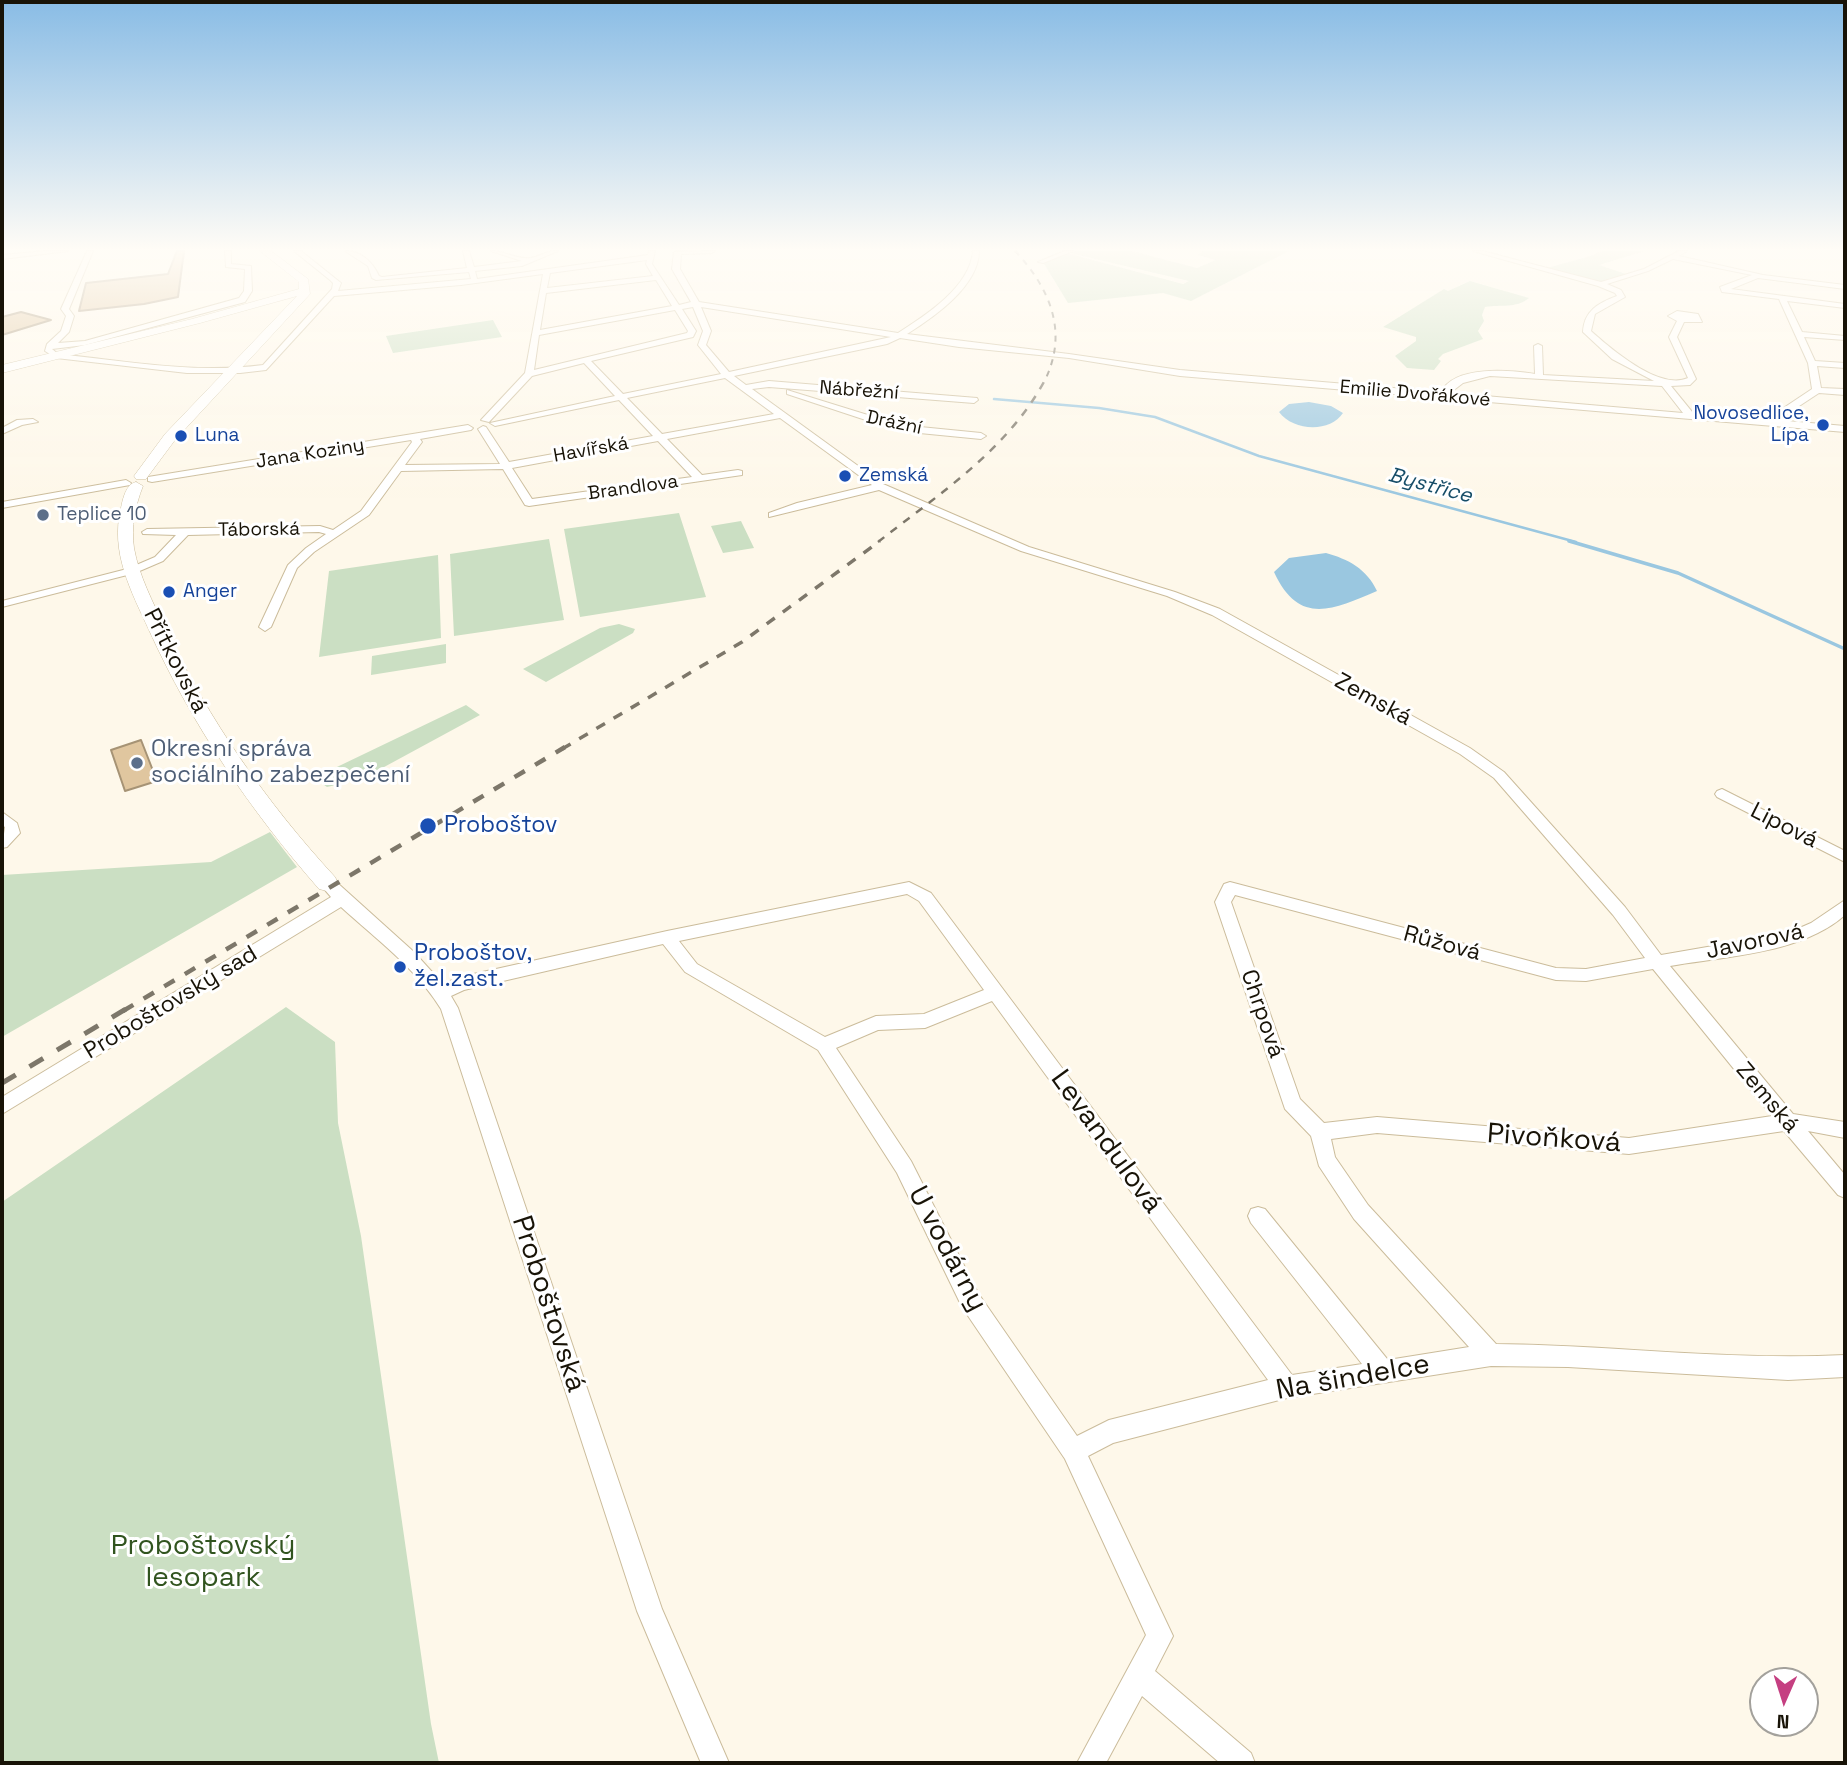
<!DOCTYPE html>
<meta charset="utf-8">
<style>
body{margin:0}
#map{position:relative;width:1847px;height:1765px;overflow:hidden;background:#fef8ea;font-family:"Space Grotesk",sans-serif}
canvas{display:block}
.frame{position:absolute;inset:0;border:4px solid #181307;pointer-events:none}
.north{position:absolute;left:1749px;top:1667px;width:70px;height:70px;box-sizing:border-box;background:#fff;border:2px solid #a3a19c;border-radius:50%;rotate:183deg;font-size:19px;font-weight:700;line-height:28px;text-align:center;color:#181307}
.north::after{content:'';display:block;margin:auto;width:24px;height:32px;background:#c53f81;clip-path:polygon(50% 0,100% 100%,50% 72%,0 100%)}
</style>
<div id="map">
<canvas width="1847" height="1765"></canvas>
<div class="frame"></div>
<div class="north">N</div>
</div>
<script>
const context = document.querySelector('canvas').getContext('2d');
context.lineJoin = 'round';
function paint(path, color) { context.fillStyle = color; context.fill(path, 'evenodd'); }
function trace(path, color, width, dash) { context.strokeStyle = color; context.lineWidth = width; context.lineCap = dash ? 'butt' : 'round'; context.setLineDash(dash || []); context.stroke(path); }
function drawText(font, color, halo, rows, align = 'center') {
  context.font = font + ' "Space Grotesk",sans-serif'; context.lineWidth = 6; context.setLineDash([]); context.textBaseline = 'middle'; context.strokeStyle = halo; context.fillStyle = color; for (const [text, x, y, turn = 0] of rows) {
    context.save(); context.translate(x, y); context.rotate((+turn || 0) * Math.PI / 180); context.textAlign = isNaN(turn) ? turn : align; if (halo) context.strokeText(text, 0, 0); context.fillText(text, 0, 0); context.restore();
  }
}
paint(new Path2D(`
 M1076 251H1131L1197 268 1216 260 1198 255 1203 252 1199 251H1289L1191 301 1163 293 1068 303 1043 262 1066 253 1183 284 1189 281 1070 253Z
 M1602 251H1644L1599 265 1626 274 1602 281H1591L1547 268 1591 256Z
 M1470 281 1529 298C1515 309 1501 304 1485 307L1482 315 1484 321 1478 331 1483 339 1443 354 1438 359 1441 361 1434 370 1407 368 1395 356 1416 341V337L1383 327 1444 289 1448 291Z
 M493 320 502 337 393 353 386 336Z
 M679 513 706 597 580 617 564 529Z
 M741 521 754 548 723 553 711 526Z
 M549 539 564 620 454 636 450 554Z
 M438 555 441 638 319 657 329 571Z
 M619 624 635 629 633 633 546 682 523 669 600 628Z
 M446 644V663L371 675 372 656Z
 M466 705 480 715 362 779 327 787 314 778Z
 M270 832 297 867 2 1037V875L211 862Z
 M286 1007 335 1042 338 1123 361 1236 431 1724 439 1763H2V1202Z`), '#cbdfc3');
paint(new Path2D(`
 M1309 402 1331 406 1343 413C1330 433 1293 431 1279 412L1289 404Z
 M1326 553C1348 559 1367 569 1377 591 1332 610 1299 626 1274 572L1289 558Z`), '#9ac7e0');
trace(new Path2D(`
 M994 399 1099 408 1155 417 1259 456 1576 542`), '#9ac7e0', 2.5);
trace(new Path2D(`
 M1569 541 1678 573 1845 649`), '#9ac7e0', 3.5);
const building = new Path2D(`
 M177 251H184L178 297 144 304 79 311 86 283 168 274Z
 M21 312 51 320 2 335V317Z
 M141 740 157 781 125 791 111 750Z`);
paint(building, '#e0c69f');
trace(building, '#a69375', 2);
const street = new Path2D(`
 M47 251H68L2 259V255Z
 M87 251H93L69 309 74 316 69 332 58 343 85 341 239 298 244 291 245 269 226 267 225 251H231V264L251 266 252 291 245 302 85 345 52 349 58 354C127 361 194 374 263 365L332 289 333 283 330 280 294 251H301L341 283 338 291 471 279 469 272 376 280 372 278 368 266 345 251C361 251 373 262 379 276L382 277 467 268 463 251H469L474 267 522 261 491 251C504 251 519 260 531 258 541 256 548 250 558 251L522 266 475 271 477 279 648 255 649 251H655L652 264 679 305 691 302 672 269 674 252 715 251 712 253 681 254 680 269 699 302 898 333C926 315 970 287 973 251H979C979 286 934 317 907 334L1069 354 1180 370 1441 392C1455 365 1509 370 1535 374L1534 346 1538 344 1542 346 1543 375 1654 381 1612 359 1583 332C1584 311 1598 303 1617 296L1615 293 1598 286 1473 251H1482L1601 282 1644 269 1679 251H1687L1679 256 1763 275 1845 285V289L1758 278 1731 289 1845 304V308L1787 301 1802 332 1845 336V340L1804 337 1815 361 1845 363V368L1817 366 1821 388 1845 389V395L1819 393 1784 416 1787 421 1845 426V432L1180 376 1069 358 959 347 900 338 887 344 734 376 746 385 769 381 977 398 978 400 974 403 769 387 752 389 883 484 1029 547 1175 592 1220 609 1470 748 1504 772 1625 907 1661 955 1788 933 1811 923 1845 900V915C1801 954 1726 956 1670 966L1793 1114 1845 1122V1138L1808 1131 1845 1175V1198L1838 1195 1784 1131 1629 1154 1377 1133 1331 1139 1335 1157 1368 1205 1496 1344C1612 1345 1729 1361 1845 1355V1377L1788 1380 1568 1367 1491 1366 1287 1398 1113 1443 1088 1456 1173 1636 1155 1671 1251 1753 1255 1763H1220L1142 1696 1106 1763H1077L1146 1635 1065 1459 962 1307 897 1173 818 1050 685 972 663 944 464 990 451 996 458 1008 662 1609 729 1763H701L637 1611 441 1009C415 967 376 939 341 907L2 1114V1097L331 897 319 883 327 878 333 879 414 952 443 984 460 977 667 931 909 882 931 893 1292 1375 1362 1364 1251 1223 1248 1216 1251 1209 1258 1207 1265 1209 1388 1360 1469 1347 1354 1219 1319 1166 1311 1136 1285 1109 1215 902 1224 884 1230 882 1556 968 1586 969 1645 958 1613 915 1494 778 1460 754 1212 615 1167 596 1021 551 879 490 769 517V513L797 503 872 485 780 418 667 439 702 475 738 470 742 471V475L529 506 525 505 503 469 401 471 369 515 314 552 297 568 271 627 265 631 259 627 288 565 306 548 326 534 319 532 188 535 163 561 135 573 2 607V601L127 569 155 557 176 535 143 534 142 532 147 529 320 526 333 530 361 511 412 442 411 440 152 482 148 481V477L468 425 473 428 471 430 420 439 422 442 405 465 500 464 478 429 483 426 486 427 509 462 653 436 619 400 495 426 490 423 615 396 584 363 532 376 489 422 481 420 525 373 543 274 461 285 334 296 266 370 240 373H187L56 358 45 351 47 344 61 331 66 316 61 309ZM1673 259 1752 275 1720 287 1722 292 1779 299 1808 363 1812 389 1776 413 1777 421 1693 413 1671 386 1690 385 1696 379 1677 337 1684 322H1702L1698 314 1677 311 1668 316 1677 321 1669 337 1688 378C1660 391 1611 349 1591 331L1595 314 1625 297 1621 290 1607 284 1648 271ZM647 260 646 264 653 276 547 288 550 273ZM656 280 672 306 540 330 546 293ZM693 307 703 331 698 345 721 374 623 394 591 361 693 337 696 331 682 309ZM701 307 891 337 729 372 706 345 711 331ZM675 310 688 331 687 333 534 370 539 335ZM1490 376 1662 386 1683 413 1450 393 1463 383ZM725 378 774 414 662 434 627 398ZM658 441 692 477 532 499 512 468ZM907 894 919 901 984 990 924 1014 876 1016 825 1037 697 964 679 941ZM1235 895 1556 980 1586 981 1653 969 1772 1116 1629 1138 1377 1117 1324 1123 1300 1099 1231 902ZM992 1001 1268 1380 1109 1420 1077 1436 978 1293 911 1161 836 1048 878 1030 925 1028Z
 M1065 251H1073L1043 263 1038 262Z
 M787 390 900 425 981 433 986 436 981 439 899 431 787 394Z
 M17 420 33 419 38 422 22 425 2 434V428Z
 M126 480 131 483 130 485 2 508V502Z
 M1722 789 1845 851V862L1717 797 1715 794 1717 791Z
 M2 812 17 823 20 833 7 847 2 848 5 827 2 825Z`);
const secondary = new Path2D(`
 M260 251H271L308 279 310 294 175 440 146 479H136L134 476 165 434 297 296 200 323 2 373V365L192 319 299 289V282Z
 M136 482 143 486C135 506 131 527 134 548 139 576 153 602 165 628 209 720 266 802 335 877L338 883 335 889 327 891 319 889C250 810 192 725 149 630 131 591 110 552 121 508 123 498 126 484 136 482Z`);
trace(street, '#cbbc9b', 2);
trace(secondary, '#cbbc9b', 1);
paint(street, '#fff');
paint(secondary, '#fff');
trace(new Path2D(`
 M1015 251C1049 287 1069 331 1045 380`), '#7d776a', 2, [6, 6]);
trace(new Path2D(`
 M878 542C939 494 1009 449 1046 378`), '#7d776a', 2.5, [8, 8]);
trace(new Path2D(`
 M562 749 742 642 880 541`), '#7d776a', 3.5, [10, 10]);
trace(new Path2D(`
 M123 1011 565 747`), '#7d776a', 4.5, [12, 12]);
trace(new Path2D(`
 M2 1083 126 1009`), '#7d776a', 5, [16, 16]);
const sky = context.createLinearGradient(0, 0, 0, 498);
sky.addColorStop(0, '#89bce5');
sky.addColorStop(0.5, '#fffcf6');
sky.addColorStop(1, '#fffcf600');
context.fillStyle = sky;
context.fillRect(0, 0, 1847, 498);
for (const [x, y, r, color] of [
 [1823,425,7,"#1a4fb4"],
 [181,436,7,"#1a4fb4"],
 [845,476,7,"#1a4fb4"],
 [43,515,7,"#5c6f8a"],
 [169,592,7,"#1a4fb4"],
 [137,763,7,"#5c6f8a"],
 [428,826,9,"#1a4fb4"],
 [400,967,7,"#1a4fb4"]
]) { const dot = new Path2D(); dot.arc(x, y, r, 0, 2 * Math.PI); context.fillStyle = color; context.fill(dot); trace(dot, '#fff', 2.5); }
drawText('19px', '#181307', '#fff', [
 ["Nábřežní",859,391,4],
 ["Emilie Dvořákové",1415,394,5],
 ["Drážní",894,423,12],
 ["Havířská",591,450,-10],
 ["Jana Koziny",310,454,-9],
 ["Brandlova",633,488,-8],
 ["Táborská",259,530,-1]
]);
drawText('19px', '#164399', '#fff', [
 ["Novosedlice,",1809,414,"right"],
 ["Lípa",1809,436,"right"],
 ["Luna",195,436],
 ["Zemská",859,476],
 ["Anger",183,592]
], 'left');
drawText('19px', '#4e5e75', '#fff', [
 ["Teplice 10",57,515]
], 'left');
drawText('italic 21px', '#164d68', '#fff', [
 ["Bystřice",1430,486,15]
]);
drawText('23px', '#181307', '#fff', [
 ["Přítkovská",175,661,63],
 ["Zemská",1373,700,29],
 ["Lipová",1784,826,27],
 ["Javorová",1755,942,-12],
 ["Růžová",1442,944,15],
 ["Proboštovský sad",171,1003,-31],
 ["Chrpová",1262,1014,71],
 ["Zemská",1767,1098,50]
]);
drawText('23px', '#4e5e75', '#fff', [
 ["Okresní správa",151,750],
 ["sociálního zabezpečení",151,776]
], 'left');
drawText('23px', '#164399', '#fff', [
 ["Proboštov",444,826],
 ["Proboštov,",414,954],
 ["žel.zast.",414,980]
], 'left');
drawText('28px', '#181307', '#fff', [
 ["Pivoňková",1554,1139,4],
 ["Levandulová",1106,1142,54],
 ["U vodárny",947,1249,62],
 ["Proboštovská",548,1304,72],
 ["Na šindelce",1353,1378,-10]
]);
drawText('28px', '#31541f', '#fff', [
 ["Proboštovský",203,1546],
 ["lesopark",203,1578]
]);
</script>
